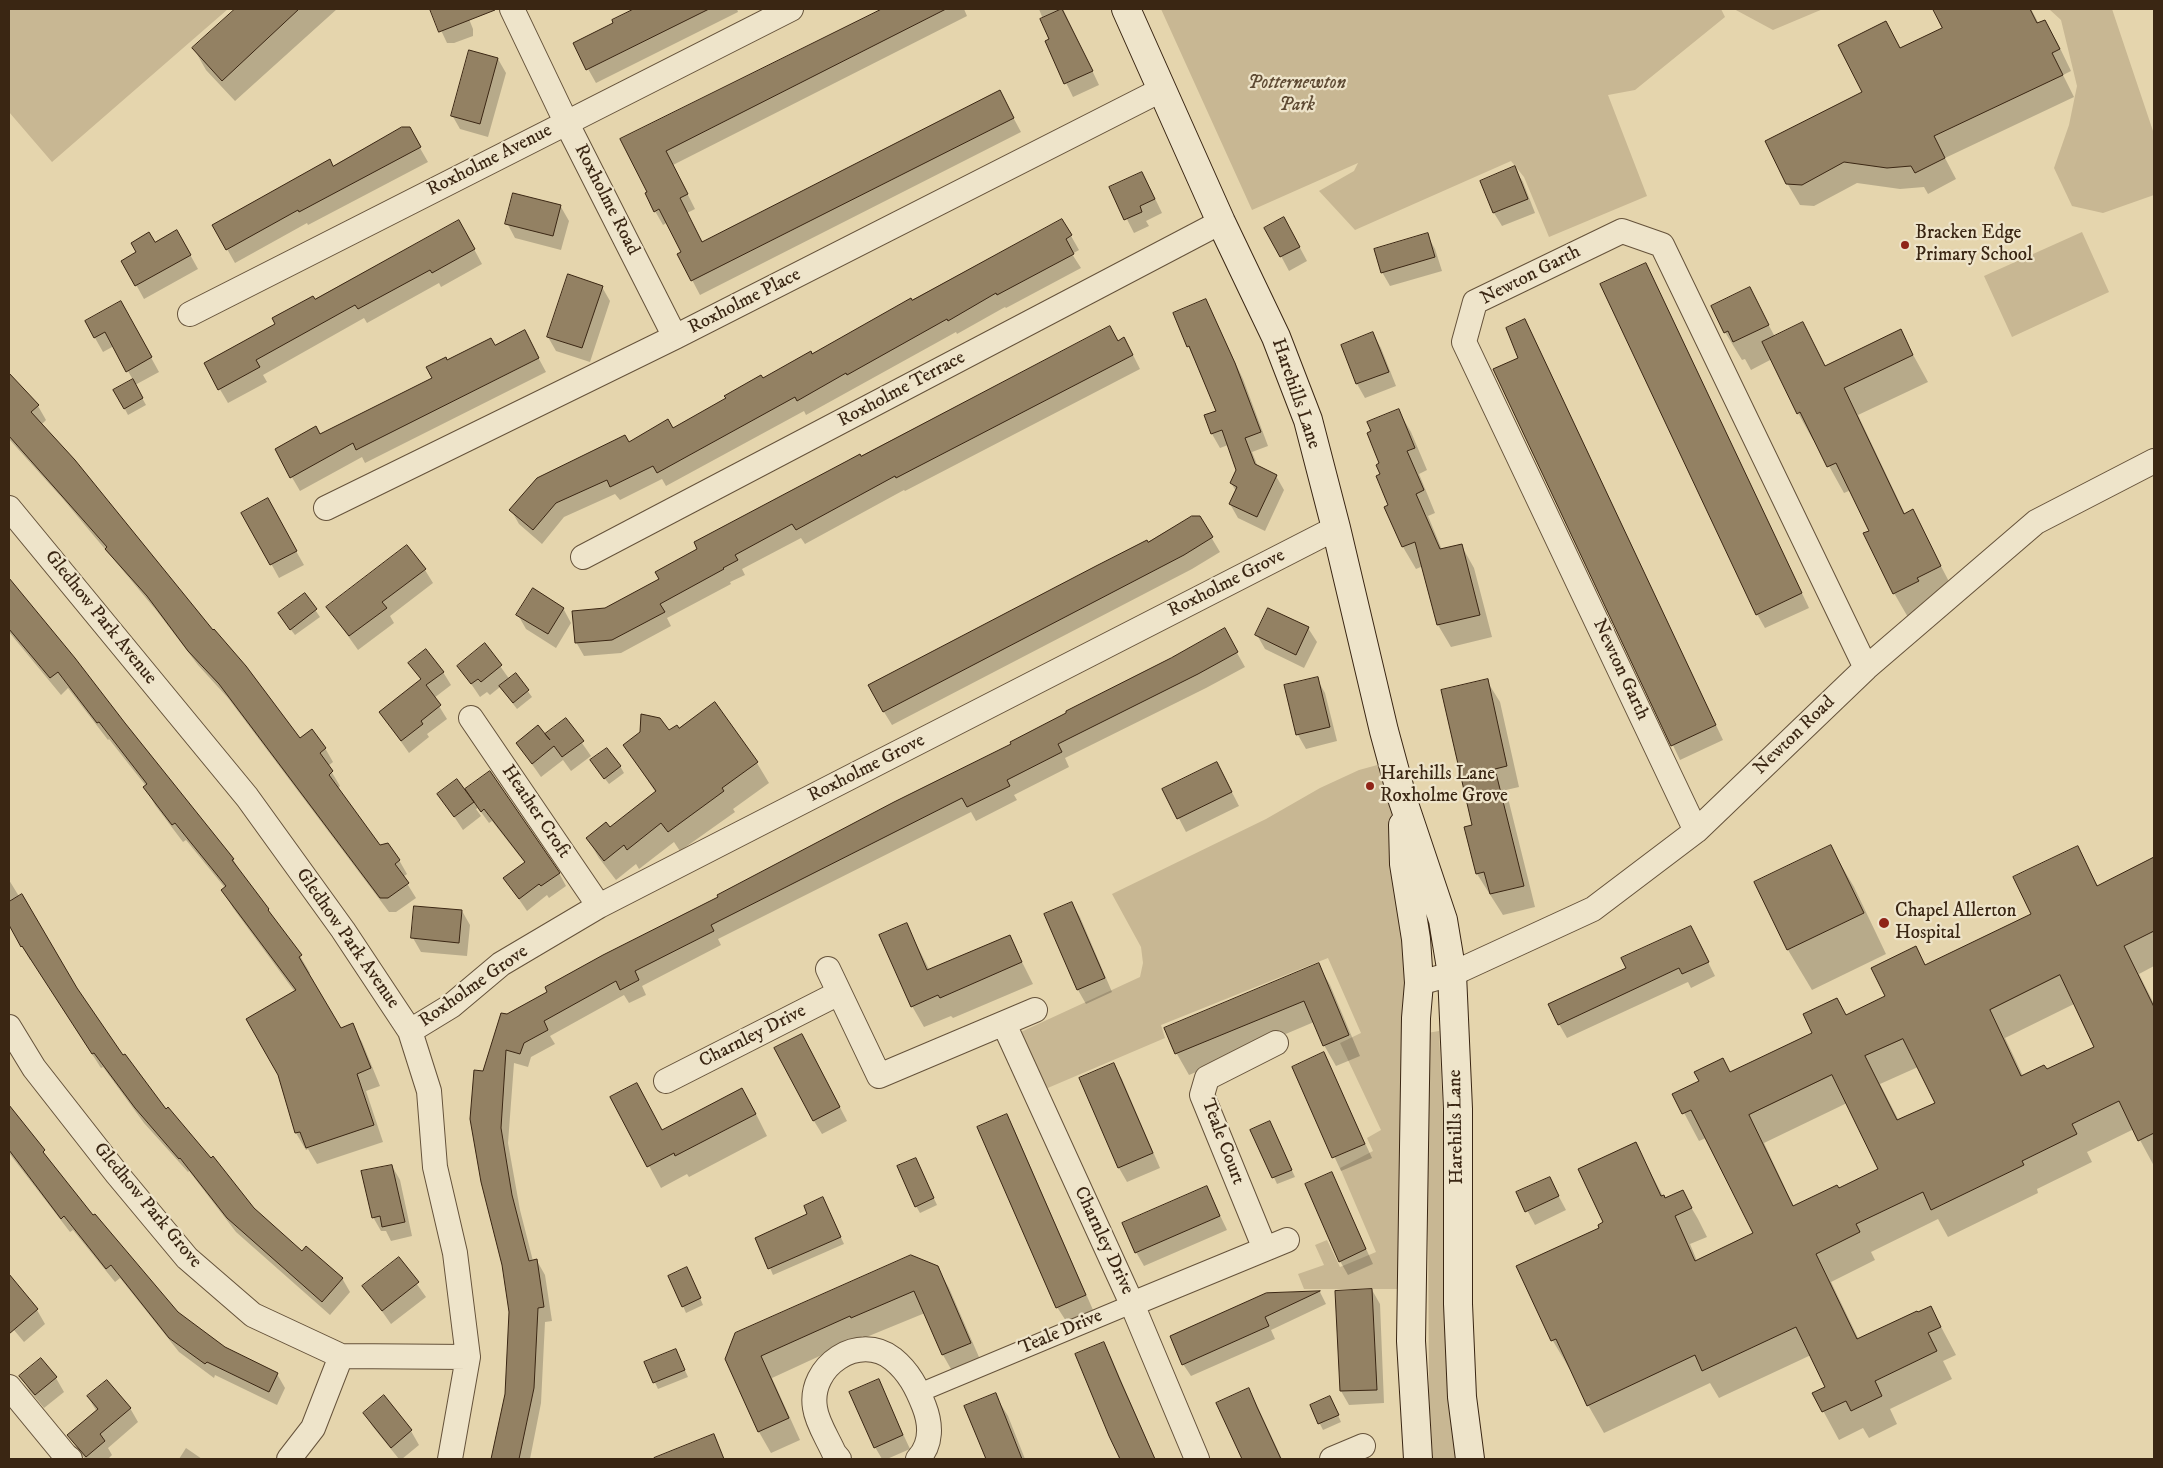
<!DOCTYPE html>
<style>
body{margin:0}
#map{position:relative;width:2163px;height:1468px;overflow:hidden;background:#e5d5ad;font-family:"IM FELL DW Pica",serif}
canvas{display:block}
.frame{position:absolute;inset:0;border:10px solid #3a2613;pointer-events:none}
</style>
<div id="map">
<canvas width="2163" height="1468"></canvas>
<div class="frame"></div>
</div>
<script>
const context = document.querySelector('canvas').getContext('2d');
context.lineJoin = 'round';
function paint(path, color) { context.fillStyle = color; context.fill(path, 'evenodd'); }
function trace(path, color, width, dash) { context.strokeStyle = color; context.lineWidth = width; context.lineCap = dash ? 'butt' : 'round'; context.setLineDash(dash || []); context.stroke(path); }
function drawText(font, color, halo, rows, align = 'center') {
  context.font = font + ' "IM FELL DW Pica",serif'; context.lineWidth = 4.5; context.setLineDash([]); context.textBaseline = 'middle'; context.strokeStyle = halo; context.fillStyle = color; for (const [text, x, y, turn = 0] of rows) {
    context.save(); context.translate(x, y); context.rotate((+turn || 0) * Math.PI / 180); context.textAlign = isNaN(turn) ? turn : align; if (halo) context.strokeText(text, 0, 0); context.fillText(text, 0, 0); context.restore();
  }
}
paint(new Path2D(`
 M9 9H228L52 162 9 112Z
 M1161 9H1721L1725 17 1635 90 1608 95 1647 196 1549 237 1524 177 1511 161 1355 230 1319 191 1354 171 1358 163 1252 210Z
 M1734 9H1823L1773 30Z
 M2049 9H2112L2154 134V195L2103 213 2072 206 2054 168 2069 125 2077 86 2061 20Z
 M2082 232 2109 292 2012 337 1984 276Z
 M1392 761 1403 801 1412 1289H1304L1298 1274 1324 1265 1315 1245 1327 1240 1340 1267 1376 1252 1340 1168 1373 1151 1367 1138 1381 1130 1340 1043 1361 1033 1328 958 1161 1025 1165 1038 1036 1093 1010 1037 1140 977 1143 963 1141 947 1112 894 1266 819 1320 788 1359 770Z
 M1439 1031 1443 1116 1449 1359 1456 1459H1433L1429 1396 1427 1033Z`), '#c8b793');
paint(new Path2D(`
 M237 9H337L235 101 206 70 194 49Z
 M431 9H465L473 29V36L454 43H447Z
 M638 9H737L738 12 596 83 574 44Z
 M884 9H964L967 16 673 165 695 209 687 213 703 243 1007 106 1021 132 700 295 679 255 683 253 668 222 663 225 655 211 649 193 622 140Z
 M1039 9H1063L1099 85 1073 97 1046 42 1051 40Z
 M1942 9H1981L1982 11 1988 9H2031L2039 24 2045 21 2057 42 2071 71 2063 75 2074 97 1945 158 1956 179 1928 194 1924 187 1900 189 1857 183 1814 206 1800 205 1787 183 1900 49 1944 29 1936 12Z
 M498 59 506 73 488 137 460 129 452 115Z
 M409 129 428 162 308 225 307 223 235 263 214 226Z
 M1514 168 1523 182 1535 213 1502 226 1494 213Z
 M1111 188H1150L1162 213 1146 221 1149 226 1134 233Z
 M514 194 561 207 569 221 561 250 515 238 507 223Z
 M1062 220 1079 250 1072 254 1081 268 1006 308 1005 307 957 334 956 332 806 415 804 411 666 486 662 479 620 500 615 494 564 517 542 544 519 524 511 510 629 443 673 430Z
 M459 221 482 264 441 287 439 283 367 323 364 318 263 375 267 382 228 403 205 364 277 324 314 301Z
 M1266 228 1292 233 1307 261 1289 271Z
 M177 231 198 269 144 299 123 261Z
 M1427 235 1435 249 1442 271 1390 286 1382 272Z
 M1653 278 1809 608 1765 628 1757 614Z
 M602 287 610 301 590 362 556 351 548 337Z
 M1749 288 1775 337 1802 323 1826 367 1900 331 1928 382 1858 415 1905 514 1912 511 1955 593 1909 619 1894 593 1871 531 1851 490 1844 493 1814 439 1813 440 1798 413 1772 359 1751 370 1745 359 1742 360 1725 332Z
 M1205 300 1243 379 1268 446 1252 452 1258 467 1276 476 1284 490 1265 531 1238 518 1230 504 1236 491 1231 483 1237 471 1228 445 1220 448 1212 434 1205 416 1217 411 1174 314Z
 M121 303 159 372 135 385 146 405 128 415 115 390 133 380 114 346 103 352 86 322Z
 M1373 334 1381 348 1396 386 1365 398 1357 384 1342 345Z
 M1532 334 1723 740 1680 760 1494 369 1520 358Z
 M1118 342 1132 353 1140 369 905 491 904 490 805 544 801 538 742 569 745 575 730 582 731 584 667 618 671 626 621 653 584 656 576 642 606 609 660 580 861 457Z
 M532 346 546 372 365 463 362 457 300 491 276 450 320 435 433 378 447 362 495 347Z
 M9 376 38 406 46 420 41 425 299 740 325 748 333 762 328 766 340 786 338 788 380 846 399 860 407 874 403 877 416 898 396 912H389L228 698 198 665 156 610 63 499 9 439Z
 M1398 410 1411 432 1427 470 1419 474 1435 513 1428 516 1442 550 1461 545 1474 568 1492 637 1451 647 1438 625 1423 566 1416 569 1403 547 1386 508 1389 506 1381 475 1380 464Z
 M267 500 304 565 279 578 243 513Z
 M1199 517 1220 552 1192 569 892 725 884 712 1148 544Z
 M425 570 433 583 390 616 394 623 358 650 328 608Z
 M9 579 233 859 242 875 300 956 310 973 308 975 340 1030 352 1025 362 1042 380 1086 366 1091 383 1142 317 1164 308 1149 306 1150 296 1133 279 1074 295 992 233 908 223 891 226 889 186 840 183 842 155 805 145 787 146 786 109 739 108 740 68 688 61 695 9 632Z
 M305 595 320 617 295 635 279 614Z
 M563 608 571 623 556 648 526 629 518 615Z
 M1308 628 1317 642 1304 668 1265 649 1257 635Z
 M1224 630 1245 667 1206 688 1065 758 1069 767 1014 795 1017 800 976 821 971 812 718 939 721 945 642 986 646 995 629 1003 624 995 550 1036 555 1044 531 1057 528 1067 514 1063 508 1143 520 1210 533 1261H537L545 1275 552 1321 545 1322 541 1403 530 1459H492L506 1394 511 1312 484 1072 507 1015Z
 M485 645 510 680 516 675 532 697 517 709 500 687 490 695 487 692 480 697 459 666Z
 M410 663 443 672 451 685 434 698 447 719 427 734 429 737 409 753 380 712 421 680Z
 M1317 679 1325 693 1337 741 1306 749 1298 735Z
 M1487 681 1500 702 1519 787 1506 790 1535 907 1503 915 1477 874 1466 828 1474 826Z
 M714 704 757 763 769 783 733 809 735 812 680 851 674 842 639 869 636 864 616 880 599 858 587 838 609 829 656 793 625 746 679 730Z
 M566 720 591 756 571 771 563 760 541 777 517 743 549 741Z
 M1217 763 1239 806 1186 832 1164 790Z
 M620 766 624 773 609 784 596 767Z
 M439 794 471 797 559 873 566 886 549 898 547 895 527 911 505 879 525 863 492 821 489 823 478 808 476 809 481 816 463 830Z
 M1830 846 1854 887 1886 954 1812 990 1788 950 1756 883Z
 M2077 848 2098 886 2154 859V966L2139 974 2154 1004V1166L2134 1129 2087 1152 2092 1162 2037 1189 2038 1193 1948 1237 1938 1219 1871 1252 1875 1260 1831 1282 1859 1340 1931 1308 1956 1355 1943 1361 1952 1379 1890 1409 1897 1424 1869 1438 1863 1428 1839 1440 1814 1394 1826 1388 1811 1355 1719 1398 1710 1383 1604 1433 1588 1405 1571 1367 1569 1368 1553 1341 1518 1267 1601 1228 1605 1223 1635 1143 1665 1200 1682 1192 1698 1219 1707 1237 1690 1244 1697 1261 1755 1234 1706 1138 1699 1141 1674 1094 1730 1073 1887 997 1915 948 1926 966 2033 914ZM2074 1004 2095 1048 2047 1070 2023 1076 2005 1038ZM1918 1067 1936 1104 1899 1121 1880 1084ZM1847 1103 1880 1170 1838 1190 1794 1207 1764 1143Z
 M9 880 76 989 123 1057 166 1111 253 1209 302 1252 342 1278 350 1292 330 1315 236 1232 189 1171 188 1172 144 1123 103 1067 101 1068 31 959 30 960 9 924Z
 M1072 903 1080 917 1112 992 1086 1004 1078 990 1045 915Z
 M462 911 470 925 467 956 421 952 413 938Z
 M906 924 930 971 1009 936 1033 984 953 1018 951 1016 924 1027 912 1006Z
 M1691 928 1715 976 1691 988 1688 982 1567 1038 1559 1024Z
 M1318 964 1330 985 1360 1056 1336 1066 1324 1045 1314 1022 1189 1075 1177 1054 1166 1029Z
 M810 1049 847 1121 822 1134 814 1121Z
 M1324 1054 1372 1158 1341 1171 1293 1067Z
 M1113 1065 1122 1079 1160 1168 1127 1182 1119 1168 1081 1079Z
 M637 1084 662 1131 754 1110 767 1136 689 1177 687 1174 661 1188 612 1097Z
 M9 1107 93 1217 177 1313 225 1348 277 1374 285 1388 277 1405 215 1375 214 1378 179 1352 120 1278 115 1282 73 1230 70 1232 9 1153Z
 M1006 1115 1014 1129 1093 1310 1066 1321 1057 1307 1027 1235Z
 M1273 1129 1295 1177 1277 1184 1252 1130Z
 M392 1166 400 1180 412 1236 391 1241 386 1231H381L373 1217Z
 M919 1166 937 1205 920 1213 916 1206Z
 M1332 1174 1373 1264 1348 1275 1340 1261Z
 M1549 1178 1566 1210 1535 1225 1518 1193Z
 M1207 1188 1227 1230 1144 1266 1136 1252Z
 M826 1205 844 1244 773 1275 770 1268Z
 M399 1259 426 1297 391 1324 364 1286Z
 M937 1267 949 1288 982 1364 955 1376 943 1355 925 1313 864 1338 863 1336 772 1378 800 1440 771 1453 759 1432 726 1359Z
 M690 1275 703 1305 686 1313 683 1306Z
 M17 1286 37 1310 45 1324 24 1342 9 1324V1293Z
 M1372 1290 1380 1304 1384 1403 1349 1405 1341 1391Z
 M1320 1292 1326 1304 1271 1330 1275 1339 1191 1376 1183 1364 1266 1294Z
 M1103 1343 1111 1357 1155 1459H1121L1076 1354Z
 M679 1357 688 1377 658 1389 646 1363Z
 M21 1376 56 1378 64 1392 44 1408 29 1390Z
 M878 1380 910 1449 887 1459H882L875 1447Z
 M1248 1389 1256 1403 1282 1459H1243L1218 1403Z
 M995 1395 1008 1416 1025 1459H987L966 1407Z
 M88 1397 130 1408 138 1422 108 1448 112 1455 108 1459H85L68 1435 97 1412Z
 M384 1397 411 1431 419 1445 402 1459H399L373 1427 364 1413Z
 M1333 1404 1341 1422 1323 1430 1311 1406Z
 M186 1448 202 1459H179Z`), '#0003');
const building = new Path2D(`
 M235 9H299L222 81 192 48Z
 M430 9H495V10L439 32Z
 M634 9H709L586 70 573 43 613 23 612 20Z
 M882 9H946L666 151 688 194 680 198 702 242 1000 90 1014 118 691 281 677 254 681 252 659 209 654 212 645 193 647 192 620 139Z
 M1062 9 1093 71 1064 84 1045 41 1049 39 1040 19Z
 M1933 9H2030L2037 23 2045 20 2060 49 2052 53 2063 75 1934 136 1945 158 1915 173 1911 166 1887 168 1844 162 1802 185 1786 184 1765 141 1862 92 1838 45 1886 21 1900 48 1942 28Z
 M469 50 498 58 480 124 451 116Z
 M402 127H410L421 147 299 212 298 210 226 250 212 225 330 159 333 166Z
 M1515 166 1528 199 1493 213 1480 181Z
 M1142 172 1155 199 1140 206 1142 212 1124 220 1109 187Z
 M513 193 561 205 553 236 505 224Z
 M1284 217 1300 247 1280 257 1264 228Z
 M1062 219 1072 235 1066 239 1074 254 997 295 996 293 948 321 947 319 847 375 846 373 797 401 795 397 657 473 653 466 610 487 607 480 556 503 533 530 509 510 537 478 625 435 629 442 668 419 673 428 726 398 724 396 761 375 763 378 811 351 812 354 911 298 912 300Z
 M459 220 475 249 432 273 430 270 358 309 355 305 256 360 260 367 218 390 204 363 275 324 272 318 313 296 315 299Z
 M177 230 191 255 135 286 121 261 136 252 131 243 149 232 155 242Z
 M1428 233 1435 257 1381 273 1374 249Z
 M1646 263 1802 593 1756 615 1600 284Z
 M568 274 603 286 582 348 547 337Z
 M1750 287 1769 325 1733 342 1728 331 1724 333 1711 306Z
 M1206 299 1235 363 1261 432 1245 438 1255 464 1277 475 1257 517 1229 504 1237 487 1230 483 1236 470 1222 430 1211 434 1204 415 1216 411 1189 346 1187 347 1173 313Z
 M121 301 152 357 126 372 105 332 94 338 85 321Z
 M1525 319 1716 725 1671 746 1493 369 1518 358 1506 328Z
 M1803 322 1825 366 1901 329 1913 355 1844 388 1904 514 1913 509 1941 566 1917 578 1919 581 1893 594 1863 533 1869 531 1836 463 1827 467 1800 412 1797 414 1762 342Z
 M1110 326 1118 341 1124 337 1133 355 896 478 895 476 796 530 792 524 735 555 738 560 723 568 724 569 660 604 665 612 612 640 575 643 572 611 605 608 659 579 655 572 697 549 694 542 847 461 860 454 861 456Z
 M525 330 539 358 356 450 353 443 290 478 275 449 316 426 320 434 432 378 426 367 446 357 447 360 491 338 495 345Z
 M1373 332 1389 372 1356 384 1341 345Z
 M9 373 39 405 31 412 75 460 213 630 214 629 246 666 300 738 312 729 326 748 320 753 333 771 329 775 380 845 388 843 400 860 395 864 409 883 388 898H380L219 684 188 651 147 596 105 549 107 547 9 436Z
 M133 379 143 398 124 409 113 390Z
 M1399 409 1415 448 1407 451 1424 490 1416 494 1440 549 1462 544 1480 615 1437 625 1415 542 1402 547 1384 507 1388 505 1376 476 1380 474 1376 465 1379 463 1367 433 1371 431 1367 422Z
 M268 498 297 551 270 565 241 513Z
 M1192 516H1200L1213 537 1184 555 883 712 868 685 1096 566 1147 540 1148 542Z
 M407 545 426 569 382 602 387 608 349 636 326 607Z
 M9 578 75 658 125 723 234 859 232 860 269 909 268 910 302 955 299 957 341 1028 353 1023 371 1068 357 1074 374 1125 306 1148 300 1132 295 1133 278 1075 246 1019 296 990 221 890 226 886 175 823 172 825 143 787 147 784 99 722 97 723 58 672 50 678 9 629Z
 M533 588 564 608 548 634 516 615Z
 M305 593 317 609 290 630 278 613Z
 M1268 608 1309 627 1296 655 1255 635Z
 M1225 628 1238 652 1198 674 1058 744 1062 752 1007 780 1010 786 967 807 962 798 711 925 714 931 635 971 639 980 620 990 616 981 544 1021 548 1030 524 1043 520 1054 506 1050 501 1128 512 1195 529 1261 537 1259 544 1307 538 1308 534 1388 519 1459H491L505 1394 509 1312 502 1265 481 1182 470 1119 474 1070 483 1071 501 1013 507 1014 547 992 545 987 603 955 718 897 717 895 894 802 1011 744 1010 742 1066 713V711L1171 658Z
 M485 643 502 665 481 682 478 679 471 684 457 666Z
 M426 649 444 672 426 685 441 705 421 721 423 724 401 741 379 712 421 679 408 663Z
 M516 673 529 690 513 703 499 686Z
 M1318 677 1330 727 1296 735 1284 685Z
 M1488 679 1507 766 1495 769 1524 886 1490 894 1484 872 1476 874 1464 827 1472 825 1441 690Z
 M715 702 758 762 722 788 724 791 668 832 661 823 627 850 624 845 604 861 586 838 606 822 610 827 656 791 623 745 640 732 641 714 660 718 669 730 677 725 679 728Z
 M566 718 584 741 562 757 554 746 532 764 516 743 538 725 550 740 545 734Z
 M607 748 621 766 604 779 590 760Z
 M1217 762 1232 792 1177 819 1162 789Z
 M490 771 560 873 541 886 539 884 519 899 503 878 525 862 484 809 481 812 465 789Z
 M457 779 474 802 454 817 437 794Z
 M1831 845 1864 913 1787 950 1754 882Z
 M2078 846 2097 886 2154 857V931L2124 946 2154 1007V1133L2138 1141 2119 1101 2072 1124 2077 1134 2022 1161 2024 1165 1931 1210 1923 1192 1856 1224 1860 1232 1816 1254 1857 1339 1917 1311 1918 1312 1931 1306 1941 1327 1928 1333 1937 1351 1875 1381 1882 1396 1851 1411 1846 1401 1822 1412 1812 1393 1825 1387 1796 1327 1702 1371 1695 1355 1587 1406 1556 1339 1551 1341 1516 1266 1599 1228 1598 1225 1603 1222 1578 1169 1636 1142 1661 1196 1664 1195 1665 1198 1683 1190 1692 1208 1675 1216 1695 1261 1753 1233 1691 1110 1682 1114 1672 1094 1699 1081 1694 1072 1723 1058 1730 1072 1812 1033 1803 1014 1837 998 1846 1015 1885 996 1871 968 1916 946 1925 965 2031 914 2013 877ZM2060 975 2094 1047 2047 1069 2044 1065 2021 1076 1990 1010ZM1903 1039 1935 1103 1897 1120 1865 1056ZM1832 1075 1878 1169 1839 1188 1837 1185 1793 1206 1749 1115Z
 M22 894 77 988 123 1055 125 1054 166 1109 168 1107 211 1158 213 1156 254 1208 302 1251 306 1246 343 1278 322 1302 227 1218 180 1158 179 1159 135 1108 94 1053 92 1054 22 946 21 947 9 925V902Z
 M1072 902 1105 978 1077 990 1044 914Z
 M414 906 462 910 459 943 411 938Z
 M907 923 927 970 1010 935 1022 962 940 998 938 995 911 1007 879 935Z
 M1691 926 1709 962 1682 974 1679 968 1558 1025 1548 1004 1626 968 1621 958Z
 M1319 963 1349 1035 1323 1046 1304 1001 1175 1054 1164 1028Z
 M802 1034 840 1107 813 1121 774 1048Z
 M1324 1052 1365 1144 1332 1158 1292 1067Z
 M1114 1063 1153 1153 1118 1168 1079 1078Z
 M637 1083 662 1130 742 1088 756 1114 675 1156 674 1153 647 1167 610 1097Z
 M9 1105 45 1150 43 1152 93 1215 95 1214 178 1312 225 1347 278 1373 269 1392 207 1362 205 1364 169 1338 111 1265 106 1269 64 1216 61 1219 9 1150Z
 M1007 1114 1086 1295 1056 1308 977 1127Z
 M1270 1121 1292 1170 1272 1178 1250 1130Z
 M916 1158 934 1198 915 1207 897 1166Z
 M392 1165 405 1222 382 1227 380 1216 372 1218 361 1171Z
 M1332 1172 1366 1249 1339 1262 1305 1184Z
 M1550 1177 1559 1196 1525 1212 1516 1192Z
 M1207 1186 1220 1216 1135 1253 1122 1223Z
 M823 1197 841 1237 768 1269 755 1238 807 1214 804 1206Z
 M911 1255 938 1266 971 1343 942 1355 914 1291 851 1318 850 1316 761 1356 789 1418 758 1432 725 1359 735 1333Z
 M399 1257 419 1282 382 1311 362 1286Z
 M687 1267 701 1298 682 1307 668 1276Z
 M9 1274 38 1309 9 1334Z
 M1372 1289 1377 1390 1340 1391 1335 1291Z
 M1320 1291 1265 1317 1269 1326 1182 1365 1170 1336 1266 1293Z
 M1104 1342 1120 1380 1155 1459H1120L1109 1436 1075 1354Z
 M676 1349 685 1370 653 1383 644 1362Z
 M41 1358 57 1377 35 1395 19 1376Z
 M879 1379 903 1435 874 1448 849 1392Z
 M107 1380 131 1408 100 1434 105 1441 86 1457 67 1435 98 1409 87 1396Z
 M1249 1388 1257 1407 1281 1459H1242L1216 1403Z
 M996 1393 1022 1459H986L964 1406Z
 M384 1395 412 1430 391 1448 363 1413Z
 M1330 1396 1339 1415 1318 1424 1310 1405Z
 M714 1434 724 1459H654V1458Z`);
paint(building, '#938163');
trace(building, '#3a2613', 1);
const pedestrian = new Path2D(`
 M919 1393 1132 1304`);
const minor = new Path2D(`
 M512 9 566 122 675 337
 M190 314 791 9
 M9 508 247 797 343 930 410 1031 429 1091 435 1167 455 1253 468 1357 450 1459
 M326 508 675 337 1161 90
 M583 557 1221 222
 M471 718 599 906
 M1696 831 1464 342 1475 302 1622 231 1662 245 1866 668
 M828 969 879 1076 1035 1010
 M1419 983 1452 974 1593 909 1696 831 1866 668 2036 522 2154 461
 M1004 1024 1132 1304 1197 1459
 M9 1027 34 1068 117 1174 187 1258 253 1315 341 1356 468 1357
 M410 1031 451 1006 501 964 599 906 1336 528
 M666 1081 839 993
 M1265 1249 1202 1095 1207 1078 1276 1043
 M1132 1304 1287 1240
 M9 1387 65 1455 70 1459
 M289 1459 313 1428 341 1356
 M839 1459 834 1453C828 1439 817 1423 815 1408 808 1366 859 1332 893 1359 909 1372 917 1388 924 1406 931 1424 932 1444 918 1459
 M1332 1459 1363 1446`);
const secondary = new Path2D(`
 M1126 9 1221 222 1276 337 1308 420 1336 528 1384 731 1403 801 1443 920 1452 974 1458 1109V1304L1462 1397 1470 1459
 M1403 825 1404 864 1416 939 1419 983 1416 1018 1411 1341 1418 1459`);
trace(pedestrian, '#65523a', 20);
trace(minor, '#65523a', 26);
trace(secondary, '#3a2613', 30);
trace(pedestrian, '#eee4ca', 18);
trace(minor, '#eee4ca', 24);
trace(secondary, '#eee4ca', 28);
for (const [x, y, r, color] of [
 [1905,245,5,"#8f2418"],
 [1370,786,5,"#8f2418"],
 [1884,923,6,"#8f2418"]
]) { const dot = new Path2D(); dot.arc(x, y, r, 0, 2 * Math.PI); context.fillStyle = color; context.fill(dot); trace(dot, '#eee4ca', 2); }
drawText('italic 19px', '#5e4a33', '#eee4ca', [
 ["Potternewton",1297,84],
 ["Park",1297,106]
]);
drawText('19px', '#3a2613', '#eee4ca', [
 ["Roxholme Avenue",490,161,-27],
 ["Roxholme Road",606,200,63],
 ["Newton Garth",1531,276,-27],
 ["Roxholme Place",745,302,-27],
 ["Roxholme Terrace",902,390,-28],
 ["Harehills Lane",1295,394,71],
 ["Roxholme Grove",1227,584,-27],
 ["Gledhow Park Avenue",100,618,51],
 ["Newton Garth",1620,670,65],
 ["Newton Road",1795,736,-44],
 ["Roxholme Grove",867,769,-27],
 ["Heather Croft",535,812,56],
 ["Gledhow Park Avenue",347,939,55],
 ["Roxholme Grove",474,987,-35],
 ["Charnley Drive",753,1037,-27],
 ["Harehills Lane",1457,1127,-91],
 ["Teale Court",1222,1142,69],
 ["Gledhow Park Grove",147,1206,50],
 ["Charnley Drive",1103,1241,65],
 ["Teale Drive",1061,1333,-23]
]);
drawText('19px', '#3a2613', '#eee4ca', [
 ["Bracken Edge",1915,234],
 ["Primary School",1915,256],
 ["Harehills Lane",1380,775],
 ["Roxholme Grove",1380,797],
 ["Chapel Allerton",1895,912],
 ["Hospital",1895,934]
], 'left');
</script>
